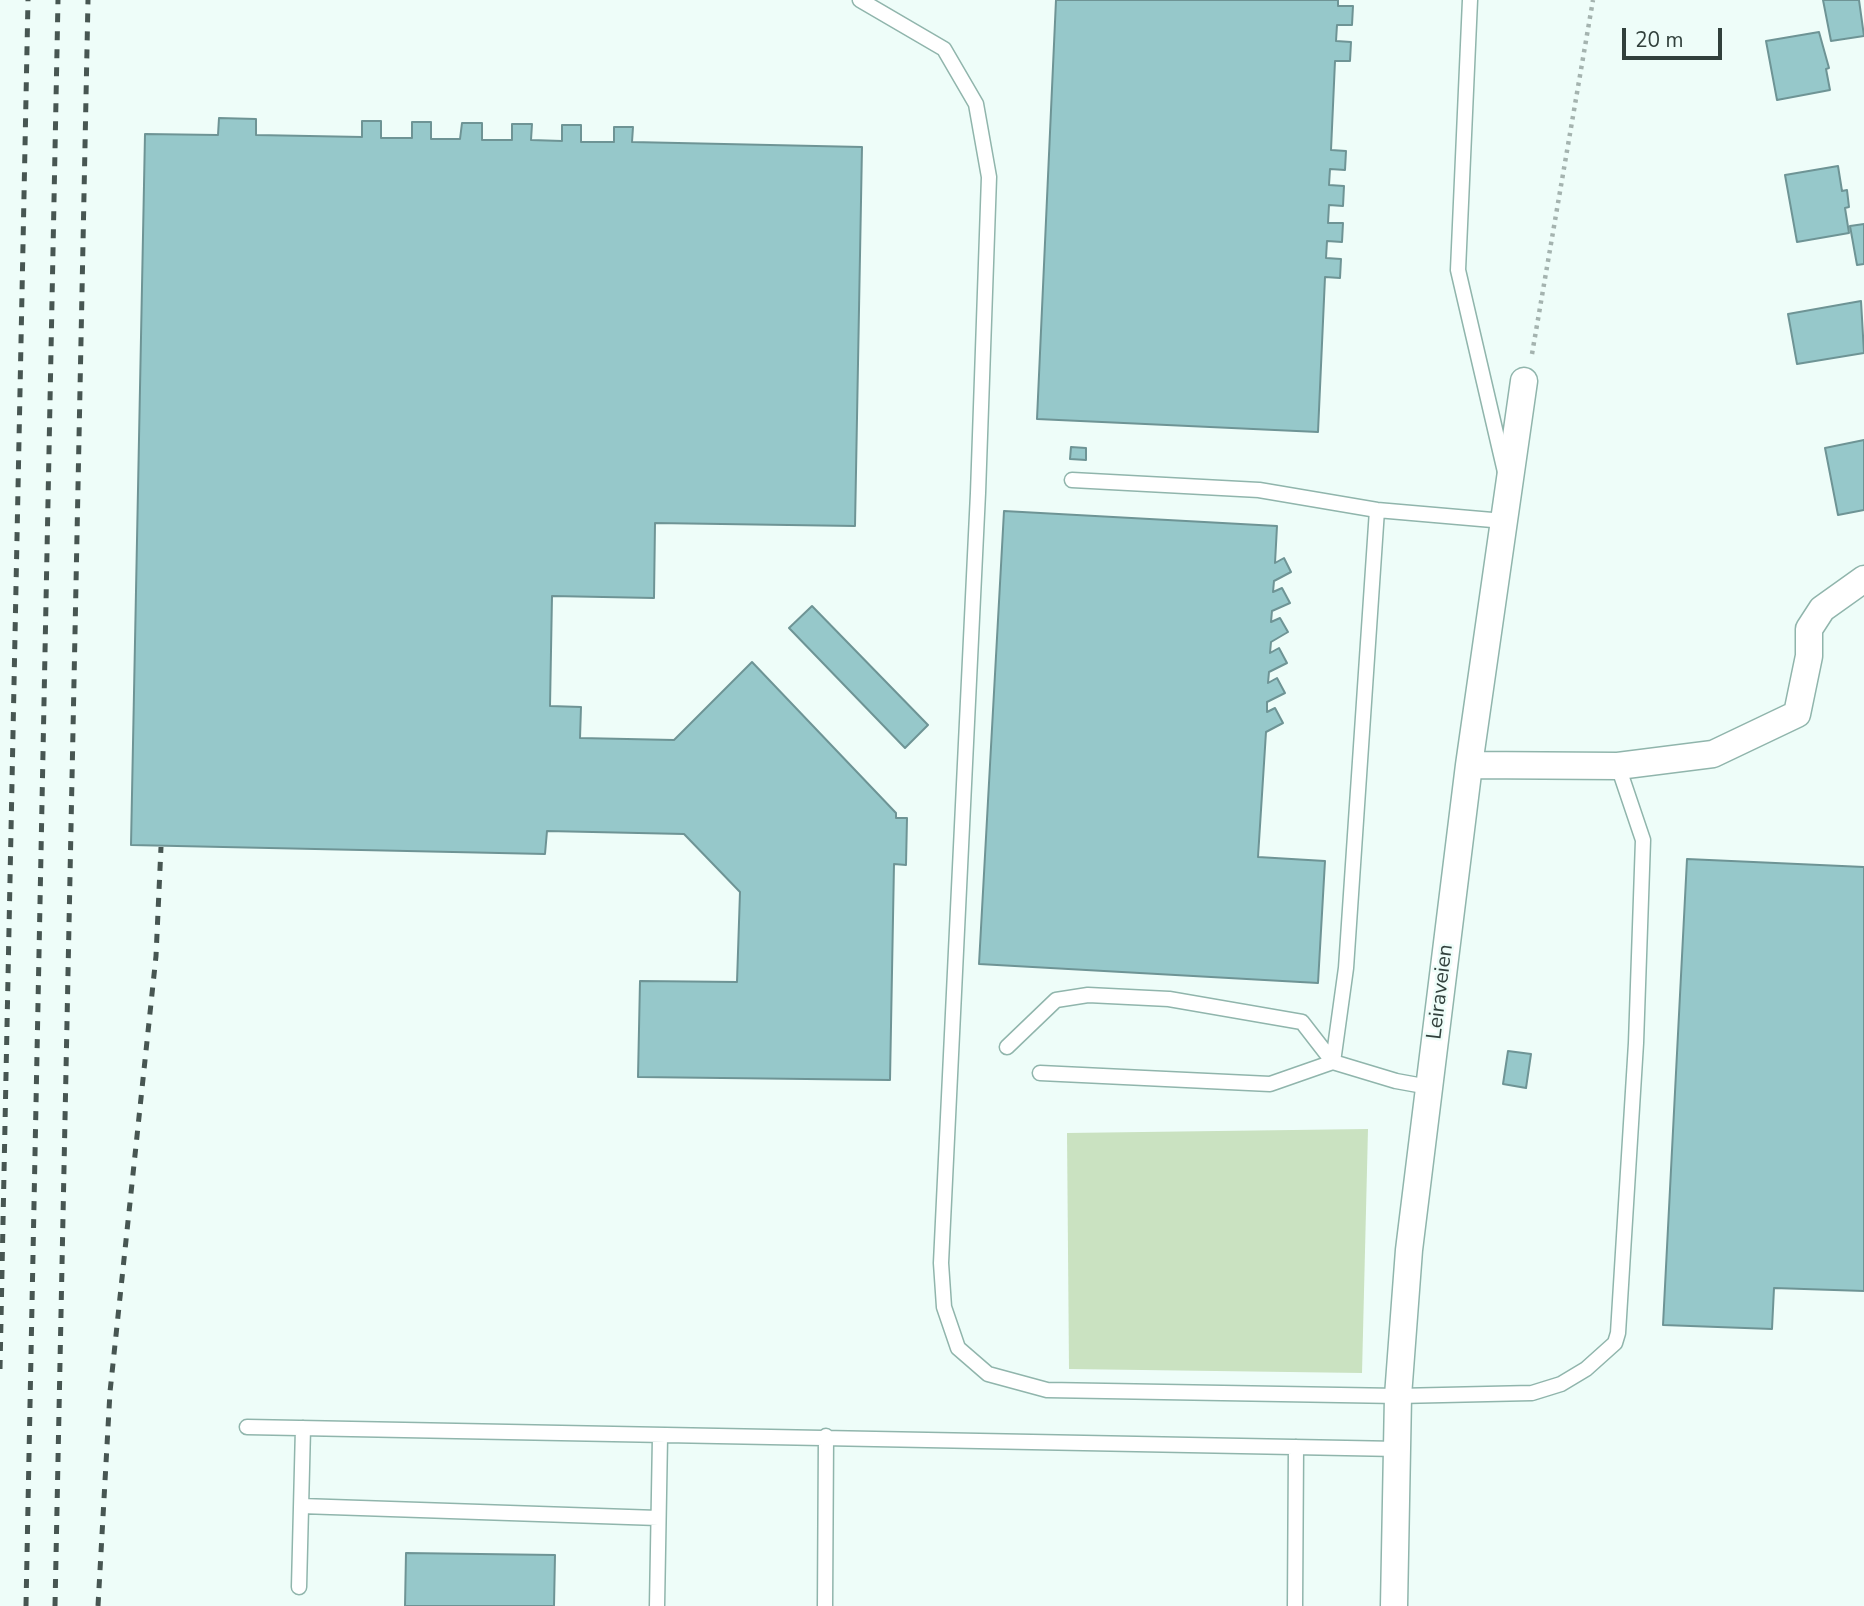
<!DOCTYPE html>
<style>
body{margin:0}
#map{position:relative;width:1864px;height:1606px;overflow:hidden;background:#eefdf9;font-family:"Nunito Sans",sans-serif}
canvas{display:block}
.scale{position:absolute;left:1622px;top:28px;width:100px;height:32px;box-sizing:border-box;border:4px solid #31403c;border-top:0;padding-left:9px;font-size:21px;line-height:24px;white-space:nowrap;color:#31403c;-webkit-text-stroke:5px #eefdf9;paint-order:stroke}
</style>
<div id="map">
<canvas width="1864" height="1606"></canvas>
<div class="scale">20 m</div>
</div>
<script>
const context = document.querySelector('canvas').getContext('2d');
context.lineJoin = 'round';
function paint(path, color) { context.fillStyle = color; context.fill(path, 'evenodd'); }
function trace(path, color, width, dash) { context.strokeStyle = color; context.lineWidth = width; context.lineCap = dash ? 'butt' : 'round'; context.setLineDash(dash || []); context.stroke(path); }
function drawText(font, color, halo, rows, align = 'center') {
  context.font = font + ' "Nunito Sans",sans-serif'; context.lineWidth = 5; context.setLineDash([]); context.textBaseline = 'middle'; context.strokeStyle = halo; context.fillStyle = color; for (const [text, x, y, turn = 0] of rows) {
    context.save(); context.translate(x, y); context.rotate((+turn || 0) * Math.PI / 180); context.textAlign = isNaN(turn) ? turn : align; if (halo) context.strokeText(text, 0, 0); context.fillText(text, 0, 0); context.restore();
  }
}
paint(new Path2D(`
 M1368 1129 1362 1373 1069 1369 1067 1133Z`), '#cae2c1');
const building = new Path2D(`
 M1056 0H1338V6H1353L1352 25H1337L1336 41 1351 42 1350 61H1335L1331 150 1346 151 1345 170 1330 169 1329 185 1344 186 1343 206 1329 205 1328 223H1343L1342 242 1327 241 1326 258 1341 259 1340 278 1325 277 1318 432 1037 419Z
 M1823 0H1859L1864 36 1831 41Z
 M1819 32 1829 68 1826 69 1830 90 1777 100 1766 41Z
 M219 118 256 119V135L362 137V121H381V138H412V122H431V139H460L462 123H482V140H512V124H532L531 140 562 141V125H581V142H614V127H633L632 142 862 147 855 526 655 523 654 598 552 596 550 706 581 707 580 738 674 740 752 662 896 813V818H907L906 865 894 864 890 1080 638 1077 640 981 737 982 740 892 684 834 547 831 545 854 131 845 145 134 218 135Z
 M1838 166 1842 191 1847 190 1849 207 1845 208 1849 233 1797 242 1785 175Z
 M1864 224V264L1857 265 1850 226Z
 M1861 301 1864 353 1797 364 1788 314Z
 M1864 440V510L1838 515 1825 448Z
 M1071 447 1086 448V460L1070 459Z
 M1004 511 1277 526 1275 563 1284 558 1291 572 1274 581 1273 592 1282 588 1290 603 1272 611 1271 622 1280 618 1288 632 1271 642 1270 653 1279 648 1287 663 1269 672 1268 683 1277 678 1285 693 1267 702V712L1275 708 1283 723 1266 732 1258 857 1325 861 1318 983 979 964Z
 M812 606 928 725 905 748 789 628Z
 M1687 859 1864 867V1291L1774 1288 1772 1329 1663 1325Z
 M1508 1051 1531 1054 1526 1088 1503 1084Z
 M406 1553 555 1555 554 1606H405Z`);
paint(building, '#96c8ca');
trace(building, '#6e9495', 2);
const service = new Path2D(`
 M860 0 944 49 976 104 989 177 978 493 941 1263 944 1307 958 1348 988 1374 1047 1390 1398 1396 1532 1393 1561 1384 1586 1369 1615 1343 1618 1333 1636 1043 1643 840 1618 766
 M1470 0 1458 270 1505 472
 M1072 480 1259 490 1377 510 1504 521
 M1007 1047 1056 1000 1088 995 1169 999 1302 1022 1333 1062 1396 1081 1429 1087
 M1040 1073 1270 1084 1333 1062 1346 968 1377 510
 M247 1427 1398 1449
 M301 1506 658 1518
 M299 1587 303 1428
 M657 1606 660 1437
 M825 1606 826 1436
 M1295 1606 1296 1447`);
const minor = new Path2D(`
 M1469 765 1618 766 1713 754 1797 714 1809 656V629L1822 609 1864 579
 M1394 1606 1398 1396 1409 1250 1469 765 1524 381`);
trace(service, '#90b5ac', 17);
trace(minor, '#90b5ac', 29);
trace(new Path2D(`
 M1532 354 1593 0`), '#a4b3af', 4.5, [3.5, 5]);
trace(service, '#fff', 14);
trace(minor, '#fff', 26);
trace(new Path2D(`
 M0 1369 28 0
 M26 1606 58 0
 M55 1606 88 0
 M98 1606 110 1392 156 956 161 847`), '#475652', 5, [9, 9]);
drawText('21px', '#31403c', '#eefdf9', [
 ["Leiraveien",1441,992,-83]
]);
</script>
